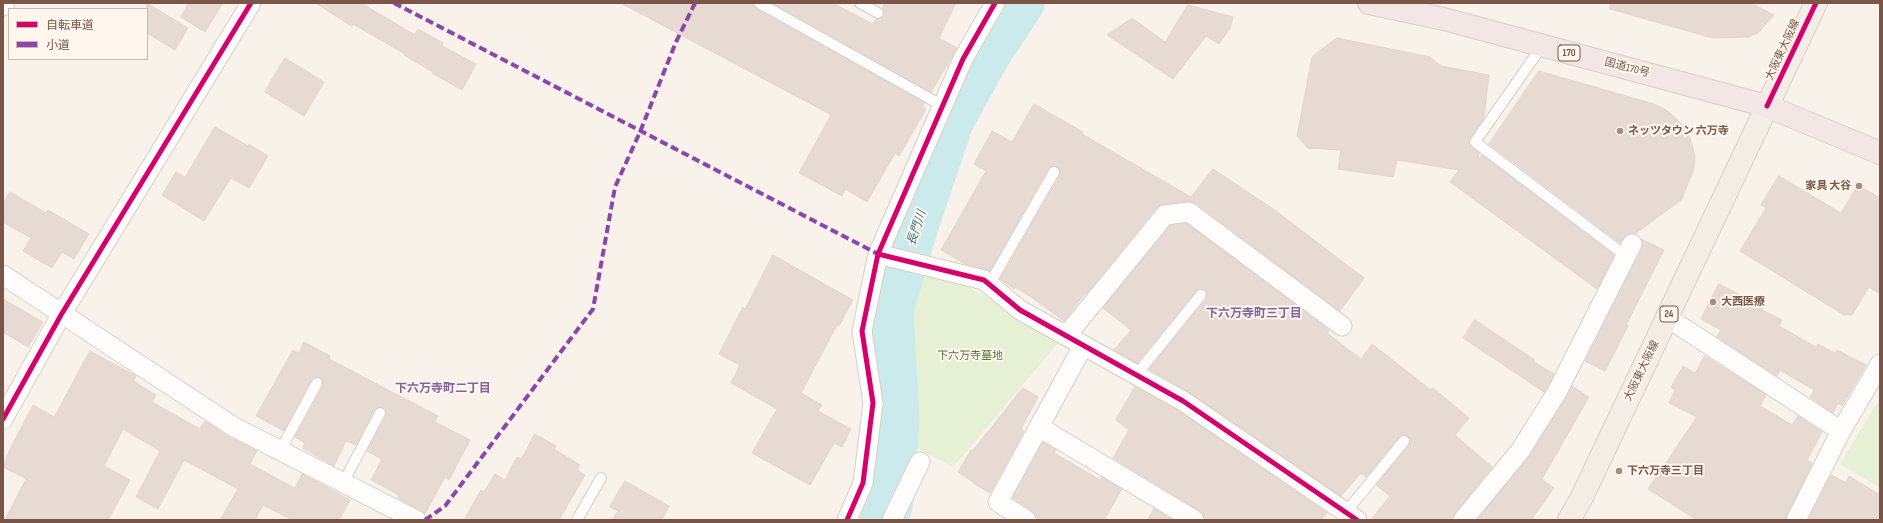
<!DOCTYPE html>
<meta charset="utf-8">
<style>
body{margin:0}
#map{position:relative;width:1883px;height:523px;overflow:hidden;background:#f9f2eb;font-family:"Sofia Sans Condensed","Noto Sans JP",sans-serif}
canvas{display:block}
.frame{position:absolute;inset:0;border:4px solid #7b5547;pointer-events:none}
.legend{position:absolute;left:8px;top:8px;width:140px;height:52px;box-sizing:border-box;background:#fff7ee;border:1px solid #cab6ab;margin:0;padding:5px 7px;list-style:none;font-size:12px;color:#7b5547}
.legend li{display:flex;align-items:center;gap:8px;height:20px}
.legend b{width:20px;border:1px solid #cab6ab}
</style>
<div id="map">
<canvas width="1883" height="523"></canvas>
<div class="frame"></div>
<ul class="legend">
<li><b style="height:5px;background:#d6006c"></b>自転車道</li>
<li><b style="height:5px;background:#8e44ad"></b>小道</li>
</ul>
</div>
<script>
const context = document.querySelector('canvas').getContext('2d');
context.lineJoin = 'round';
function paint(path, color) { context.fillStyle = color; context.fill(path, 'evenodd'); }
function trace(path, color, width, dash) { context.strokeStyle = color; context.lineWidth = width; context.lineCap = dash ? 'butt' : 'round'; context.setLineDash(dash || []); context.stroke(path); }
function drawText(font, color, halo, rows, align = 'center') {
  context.font = font + ' "Sofia Sans Condensed","Noto Sans JP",sans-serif'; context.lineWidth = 4; context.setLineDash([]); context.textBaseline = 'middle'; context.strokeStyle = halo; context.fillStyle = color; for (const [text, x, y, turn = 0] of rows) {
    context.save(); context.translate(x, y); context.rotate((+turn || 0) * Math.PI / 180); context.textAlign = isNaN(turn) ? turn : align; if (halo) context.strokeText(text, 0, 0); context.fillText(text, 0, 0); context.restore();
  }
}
paint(new Path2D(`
 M914 272 969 287 1060 341 953 467 915 447 907 292Z
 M1877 403 1880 404V488L1840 464Z`), '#e6f0d4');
trace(new Path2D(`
 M882 520 890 506 897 422 891 309 917 223 951 122 989 53 1022 3`), '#cbeaeb', 45);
const building = new Path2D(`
 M147 3 188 28 175 50 147 33Z
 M189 3H223L205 32 181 17Z
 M316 3H366L364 5 415 35 418 29 443 43 442 46 476 64 462 90 432 73 433 72 404 55 405 54 353 24 352 26Z
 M621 3H753L756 9 925 103 922 107 926 109 899 156 895 153 867 202 845 189 842 196 799 173 831 115Z
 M772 3H832L873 24 876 19H881L883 16 884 13 882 8 885 3H956L939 38 957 48 931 92Z
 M1611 3H1751L1774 15 1758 33 1748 37 1713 38 1610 9Z
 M1188 5 1233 17 1230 28 1219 44 1206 36 1173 79 1107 35 1132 18 1165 42Z
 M1337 38 1430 57 1441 66 1489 75 1484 118 1470 138 1469 145 1479 153 1478 160 1482 155 1614 255 1597 289 1450 182 1459 170 1397 160 1393 177 1338 169 1341 150 1308 148 1297 136 1312 57Z
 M285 58 324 82 304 116 265 92Z
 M1539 71 1654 104 1666 110 1675 117 1684 127 1690 137 1695 156 1694 169 1682 199 1635 234 1626 235 1620 243 1489 144Z
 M1034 104 1083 132 1082 134 1191 197 1213 169 1276 211 1364 278 1340 311 1196 203 1188 201 1164 204 1156 208 1086 294 1085 293 1064 321 1031 297 1015 287 1014 289 1000 279 1060 175V172L1058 167 1054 166 1048 169 990 271 967 265 941 250 986 171 974 164 992 131 1012 142Z
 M215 127 248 146 249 144 268 156 249 188 231 178 204 221 162 195 176 172 185 177Z
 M1779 176 1841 213 1858 185 1880 198V294L1869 287 1852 315H1844L1740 251 1766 208 1761 205Z
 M10 192 46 213 48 210 89 234 74 259 62 252 52 268 23 251 31 238 3 222V204Z
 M1186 223 1327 329 1329 331 1327 333 1361 359 1372 344 1431 390 1433 388 1469 418 1455 435 1492 467 1455 513 1452 520H1371L1390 496 1376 485 1409 445 1410 439 1408 436 1405 435 1399 437 1366 477 1361 473 1341 496 1189 392 1149 369 1206 299 1207 293 1205 290 1199 289 1196 291 1137 363 1114 350 1131 330 1103 308 1171 225Z
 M1641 239 1664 250 1626 325 1628 326 1605 371 1585 361 1642 249Z
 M773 255 853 300 839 326 837 325 801 393 822 405 818 411 851 429 842 447 834 443 810 485 752 453 777 409 731 383 740 365 719 354 743 307 745 309Z
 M1719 284 1764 307 1762 310 1782 320 1779 326 1816 347 1818 344 1835 353 1837 350 1866 365 1842 406 1838 403 1833 413 1810 397 1814 390 1780 370 1777 376 1717 337 1721 330 1701 319Z
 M3 299 43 322 28 347 3 332Z
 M1475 320 1535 360 1534 362 1554 374 1544 392 1463 338Z
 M304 342 330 356 329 359 438 416 435 422 470 440 449 480 445 477 425 514 398 498 399 495 371 480 382 459 367 451 386 416V412L383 407H379L374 410 356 445 346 441 334 466 303 448 305 443 295 437 323 386V382L320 378 316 377 311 380 284 431 256 416 293 350 299 353Z
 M90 351 136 376 133 381 156 395 152 402 200 429 205 421 229 437 257 451 250 464 295 488 302 474 350 500 339 520H292L263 505 255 520H220L238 489 184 460 158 509 136 497 160 451 123 429 104 466 130 480 108 520H5L26 479 3 467 10 449 33 405 54 417Z
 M1705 356 1766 395 1760 406 1792 425 1798 416 1822 432 1807 460 1812 463 1785 520H1697L1648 489 1697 417 1669 403 1675 390 1671 387 1683 366 1695 373Z
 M1572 386 1589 397 1542 479 1554 488 1531 520H1477L1529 457Z
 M1135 387 1177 410 1327 513 1321 520H1205L1203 514 1200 511 1113 458 1129 430 1116 420Z
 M1023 388 1038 397 1021 429 1024 431 990 493 973 483V482L958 472 971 450H973Z
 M535 434 556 446 554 449 580 465 577 470 585 475 559 520H464L481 490 484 492 495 474 505 480 517 457 521 459Z
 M1043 442 1056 450 1054 453 1100 480 1102 477 1122 489 1104 520H1037L1032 511 1013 498Z
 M1831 475 1846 483 1849 476 1880 495V520H1808Z
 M625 481 669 506 662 520H612L618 511 610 507Z
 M1154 509 1173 520H1148Z`);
paint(building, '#e6dad2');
trace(building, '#e3d4cc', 1);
const lane = new Path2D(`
 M759 3 943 106
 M860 3 878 13
 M1542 46 1475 142 1626 256
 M989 285 1054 172
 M1136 375 1201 295
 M280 451 317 383
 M343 483 380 413
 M1346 512 1404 441
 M577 520 601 478`);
const street = new Path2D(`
 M3 6 5 3
 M878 254 984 280 1020 310 1183 401 1357 520
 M3 275 234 427 416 520
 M1668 318 1841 431
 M1066 336 1165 215 1189 212 1342 326
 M3 419 61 315 251 3
 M1039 427 1194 520
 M847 520 863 483 873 403 862 331 878 254 963 59 995 3
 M892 520 920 462
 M1026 520 998 502 1083 346
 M1463 520 1520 451 1557 392 1632 244
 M1796 520 1841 431 1880 364`);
const primary = new Path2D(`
 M1569 520 1581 499 1816 3`);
const highway = new Path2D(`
 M1369 3 1444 19 1767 106 1880 153`);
trace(lane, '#d8cdc8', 12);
trace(street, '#d8cdc8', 21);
trace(primary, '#dacec8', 24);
trace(highway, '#dacec8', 24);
trace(lane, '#fefdfc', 10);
trace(street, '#fefdfc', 19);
trace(primary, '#f3ede5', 22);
trace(highway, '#f2e7e4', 22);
trace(new Path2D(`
 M394 3 878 254
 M425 520 445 506 593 309 615 187 640 132 676 42 695 3`), '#8e44ad', 4, [8, 4]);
trace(new Path2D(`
 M1767 106 1816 3
 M878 254 984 280 1020 310 1183 401 1357 520
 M3 419 61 315 251 3
 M847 520 863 483 873 403 862 331 878 254 963 59 995 3`), '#d6006c', 5);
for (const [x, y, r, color] of [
 [1620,131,4,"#a78c80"],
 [1859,186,4,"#a78c80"],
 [1713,302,4,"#a78c80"],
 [1619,471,4,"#a78c80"]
]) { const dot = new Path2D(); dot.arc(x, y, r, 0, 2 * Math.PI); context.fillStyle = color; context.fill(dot); trace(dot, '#fff7ee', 1.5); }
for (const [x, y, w] of [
 [1569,53,22],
 [1669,314,18]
]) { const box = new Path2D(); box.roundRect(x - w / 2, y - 8, w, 16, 3); context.fillStyle = '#fff7ee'; context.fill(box); trace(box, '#7b5547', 1); }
drawText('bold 10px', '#7b5547', null, [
 ["170",1569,53],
 ["24",1669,314]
]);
drawText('11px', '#7b5547', '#fff7ee', [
 ["大阪東大阪線",1783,50,-65],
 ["国道170号",1627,68,15],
 ["大阪東大阪線",1642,371,-64]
]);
drawText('bold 11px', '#7b5547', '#fff7ee', [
 ["ネッツタウン 六万寺",1628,131],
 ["家具 大谷",1851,186,"right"],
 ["大西医療",1721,302],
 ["下六万寺三丁目",1627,471]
], 'left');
drawText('11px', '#527c3b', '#fff7ee', [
 ["下六万寺墓地",970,356]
]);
drawText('italic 12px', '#387b82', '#fff7ee', [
 ["長門川",917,228,-72]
]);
drawText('bold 12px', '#86629f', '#fff7ee', [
 ["下六万寺町三丁目",1254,314],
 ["下六万寺町二丁目",443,389]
]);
</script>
